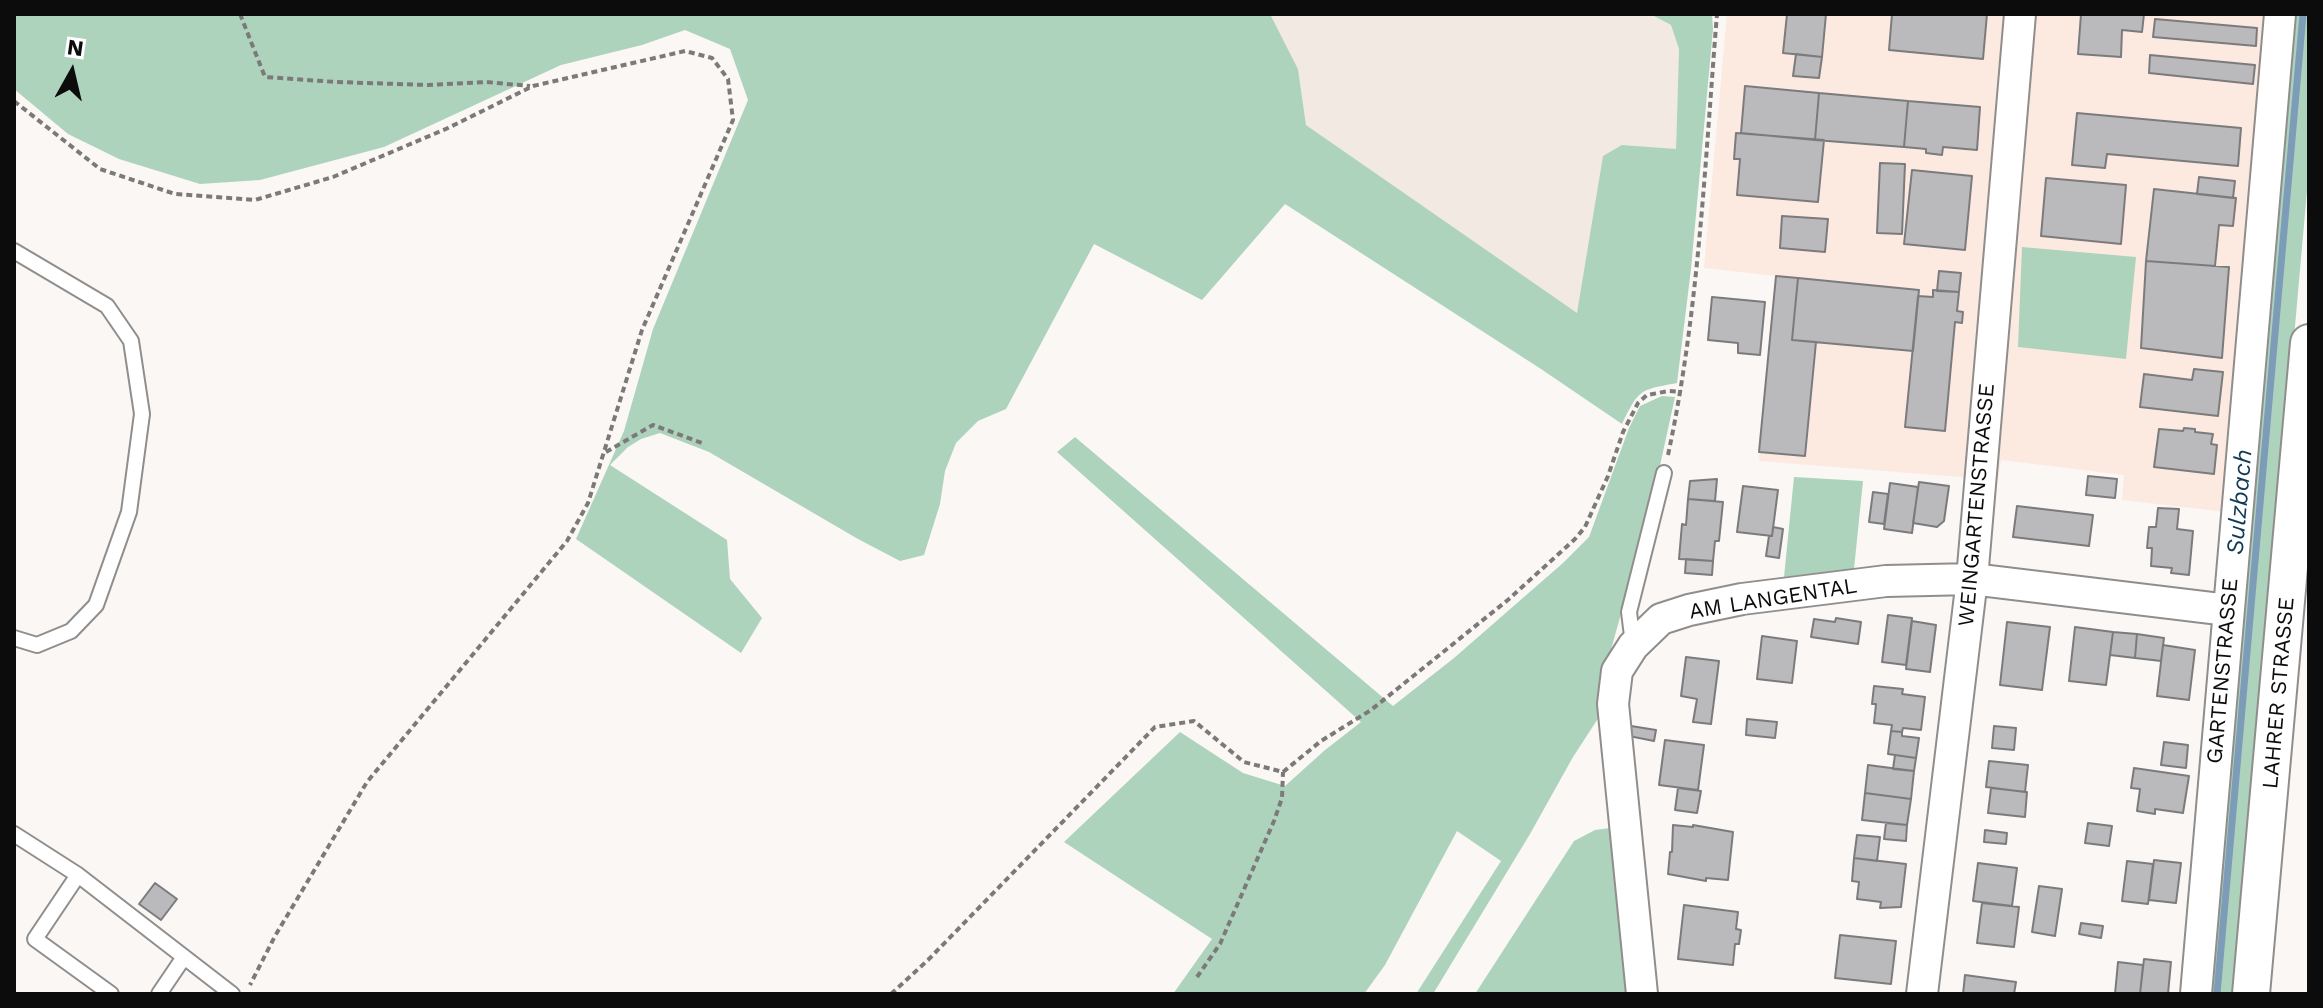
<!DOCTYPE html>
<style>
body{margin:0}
#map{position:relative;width:2323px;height:1008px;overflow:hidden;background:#faf7f5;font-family:"Work Sans",sans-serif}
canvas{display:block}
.frame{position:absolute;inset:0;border:16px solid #0d0c0c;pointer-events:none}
.north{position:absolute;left:32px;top:32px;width:80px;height:80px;-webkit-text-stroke:6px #fff;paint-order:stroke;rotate:8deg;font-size:22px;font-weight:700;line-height:32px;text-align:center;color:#0d0c0c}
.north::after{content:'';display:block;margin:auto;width:28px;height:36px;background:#0d0c0c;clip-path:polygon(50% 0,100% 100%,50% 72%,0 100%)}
</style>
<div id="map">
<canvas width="2323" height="1008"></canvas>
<div class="frame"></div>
<div class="north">N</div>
</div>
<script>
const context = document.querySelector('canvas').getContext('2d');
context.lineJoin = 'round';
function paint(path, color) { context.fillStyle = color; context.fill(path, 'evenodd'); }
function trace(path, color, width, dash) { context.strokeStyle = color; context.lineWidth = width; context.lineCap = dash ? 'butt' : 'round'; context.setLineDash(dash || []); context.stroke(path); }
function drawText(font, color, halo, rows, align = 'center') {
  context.font = font + ' "Work Sans",sans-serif'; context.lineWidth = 7; context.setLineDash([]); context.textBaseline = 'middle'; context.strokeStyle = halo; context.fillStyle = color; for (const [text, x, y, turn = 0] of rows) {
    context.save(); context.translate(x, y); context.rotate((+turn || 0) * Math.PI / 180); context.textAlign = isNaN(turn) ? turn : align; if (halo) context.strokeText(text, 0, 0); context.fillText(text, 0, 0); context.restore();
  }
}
paint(new Path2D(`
 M1727 14H2267L2227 512 2122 500 2124 475 2001 460 1998 480 1759 461 1776 276 1704 268Z`), '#fceae0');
paint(new Path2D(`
 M1270 14H1650L1671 25 1679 49 1676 150 1623 145 1583 282 1577 314 1306 125 1298 69Z`), '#f3e9e3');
paint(new Path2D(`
 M14 14H1270L1298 69 1306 125 1577 313 1603 156 1622 145 1676 149 1679 49 1671 25 1650 14H1712L1713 29 1691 269 1677 383C1638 390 1639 390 1622 424L1541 369 1285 204 1202 300 1094 244 1006 409 978 421 956 443 945 471 940 504 924 555 900 561 858 539 709 452 660 433 641 439 628 447 610 465 727 540 730 579 762 618 741 653 576 539 624 431 653 329 748 100 730 49 685 30 642 45 561 65 384 147 260 180 200 184 119 159 68 134 14 89Z
 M2295 14H2309V168L2236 994H2207Z
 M2022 247 2136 257 2126 359 2018 347Z
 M1662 396 1675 397 1652 502 1599 693V717L1573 757 1530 834 1433 994H1416L1501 861 1457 831 1385 965 1364 994H1173L1212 939 1064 842 1180 732 1243 773 1285 786 1325 750 1361 722 1057 452 1075 437 1393 706 1454 658 1563 563 1589 537 1629 428 1640 406Z
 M1794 477 1863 481 1854 569 1784 577Z
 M1610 828 1632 994H1475L1574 841 1595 830Z`), '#add3bd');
trace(new Path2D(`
 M2217 994 2303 14`), '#7c9cb7', 7);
const building = new Path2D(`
 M1787 14H1826L1822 57 1783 53Z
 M1892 14H1987L1983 59 1889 50Z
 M2081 14H2144L2142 32 2122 30 2121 57 2078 54Z
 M2155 19 2257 28 2256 46 2153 37Z
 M1796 54 1822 57 1819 78 1793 76Z
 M2150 55 2255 65 2253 84 2149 73Z
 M1745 86 1819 93 1815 140 1741 133Z
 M1819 93 1908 101 1904 147 1815 140Z
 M1908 101 1980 107 1977 150 1943 147 1942 155 1926 153V149L1904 147Z
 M2077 113 2241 128 2238 166 2107 154 2105 168 2072 165Z
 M1736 133 1824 140 1818 202 1737 195 1740 159H1734Z
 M1880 163 1905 164 1902 234 1877 233Z
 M1912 170 1972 176 1965 250 1904 244Z
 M2199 177 2235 181 2233 198 2197 194Z
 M2046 178 2126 185 2121 244 2041 236Z
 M2154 189 2236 198 2233 226 2219 225 2215 266 2146 261Z
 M1782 216 1828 219 1825 252 1780 248Z
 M2146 261 2229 267 2222 358 2141 348Z
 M1939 271 1961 273 1959 292 1937 291Z
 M1776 276 1798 278 1792 340 1816 342 1805 456 1759 452Z
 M1798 278 1919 290 1913 351 1792 340Z
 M1933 290 1959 292 1957 311 1963 312 1962 323 1955 322 1945 431 1905 427 1918 296 1933 297Z
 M1712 297 1765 302 1760 355 1738 353V343L1708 340Z
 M2194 369 2223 372 2218 416 2140 407 2144 374 2192 380Z
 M2184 428 2195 429V432L2213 434 2211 444 2217 445 2214 474 2154 467 2159 429 2183 431Z
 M2088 476 2117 479 2115 498 2086 495Z
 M1717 479 1715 501 1688 499 1690 481Z
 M1919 482 1949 486 1944 521 1937 527 1913 523Z
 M1890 483 1918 487 1912 533 1884 529Z
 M1743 486 1778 490 1772 536 1737 532Z
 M1873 492 1888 494 1884 524 1869 522Z
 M1688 499 1723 502 1719 541H1715L1713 561 1679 559 1682 524 1686 525Z
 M2017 506 2093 515 2089 546 2013 537Z
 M2158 508 2179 509 2177 529 2193 531 2189 575 2171 573 2172 568 2151 566 2152 548H2147L2149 527H2156Z
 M1773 527 1783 529 1779 558 1766 556 1769 536H1772Z
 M1686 559 1713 561 1712 575 1685 573Z
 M1888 615 1912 618 1906 665 1882 662Z
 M1836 618 1861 622 1858 644 1811 637 1814 619 1835 622Z
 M1912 621 1936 625 1930 672 1906 669Z
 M2007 622 2050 627 2042 690 2000 685Z
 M2075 627 2113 632 2106 685 2069 681Z
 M2113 632 2137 634 2135 658 2110 655Z
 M2137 634 2164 638 2161 661 2135 658Z
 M1762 636 1797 641 1792 683 1757 679Z
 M2163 645 2195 650 2189 700 2157 696Z
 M1686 657 1719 661 1711 724 1693 722 1697 699 1681 696Z
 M1874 686 1903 689 1902 694 1925 697 1921 730 1903 728 1902 732 1891 731 1892 725 1874 723 1876 704H1872Z
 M1747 719 1777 722 1775 738 1746 735Z
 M1631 726 1656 730 1654 741 1629 736Z
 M1994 726 2016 728 2014 750 1992 748Z
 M1891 731 1902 732V736L1919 738 1916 758 1888 754Z
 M1665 740 1704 745 1698 790 1659 785Z
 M2164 742 2188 745 2186 768 2161 765Z
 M1895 755 1916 758 1914 771 1893 769Z
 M1989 761 2028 765 2025 792 1986 787Z
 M1868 765 1914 771 1911 799 1865 793Z
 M2134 768 2189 776 2183 813 2155 809V814L2137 811 2140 789 2131 788Z
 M1678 788 1701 791 1697 813 1675 810Z
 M1991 788 2027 792 2025 817 1988 813Z
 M1865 793 1911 799 1907 825 1862 820Z
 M1886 823 1907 825 1906 841 1884 839Z
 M2088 823 2112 826 2109 846 2085 843Z
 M1673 825 1693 827V825L1733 832 1728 880 1706 878V881L1668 874 1670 852H1672Z
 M1985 830 2007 833 2006 844 1984 842Z
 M1857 835 1880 837 1877 861 1854 858Z
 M1854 858 1906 864 1901 907 1880 908 1881 902 1857 899 1859 882 1852 881Z
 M2154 860 2181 863 2176 903 2149 900Z
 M2127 861 2153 864 2148 904 2122 901Z
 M1978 863 2017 868 2012 906 1973 901Z
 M155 883 177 899 161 920 139 904Z
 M2039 886 2062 889 2055 936 2032 932Z
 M1982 903 2019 907 2014 947 1977 943Z
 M1684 905 1738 912 1736 929 1741 930 1739 944H1735L1733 965 1678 959Z
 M2081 923 2103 926 2101 938 2079 934Z
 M1840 935 1896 941 1891 984 1835 978Z
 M2144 959 2171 962 2168 994H2140Z
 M2118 962 2143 965 2140 994H2115Z
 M1965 975 2016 982 2014 994H1963Z`);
paint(building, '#bababd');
trace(building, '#7b7b7e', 2);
const service = new Path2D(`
 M14 251 107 306 131 341 142 414 129 512 96 605 71 631 37 645 14 638
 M1633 644 1629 612 1664 473
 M14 834 78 875 232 994
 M78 875 35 939 111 994
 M159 994 184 957`);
const minor = new Path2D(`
 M1642 994 1613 704 1617 671 1633 646 1661 619 1689 610 1742 599 1886 581 1972 579 2228 610
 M1922 994 1972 579 2020 14
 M2196 994C2223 667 2253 341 2280 14`);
const tertiary = new Path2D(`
 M2251 994 2309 343`);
trace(service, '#908e8c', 18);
trace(minor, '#908e8c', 34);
trace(tertiary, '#908e8c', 40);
trace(new Path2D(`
 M240 14 265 77 336 82 428 85 486 82 530 86
 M14 101 100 169 175 194 255 200 333 177 448 128 533 86 685 51 712 58 728 79 733 120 642 330 588 503 567 541 367 782 275 936 250 985
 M606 452 653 425 702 443
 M1668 455C1699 311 1705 161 1717 14
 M1197 977 1220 944 1274 821 1282 798 1283 772
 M891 994 928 960 1155 727 1194 721 1244 762 1283 772 1321 741 1371 710 1509 599 1575 539 1585 527 1608 476 1623 432 1638 403 1647 395 1669 391 1682 392`), '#7c7a79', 4, [6, 4]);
trace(service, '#fff', 14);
trace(minor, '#fff', 30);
trace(tertiary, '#fff', 36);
drawText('22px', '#0d0c0c', '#fff', [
 ["WEINGARTENSTRASSE",1977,505,-85],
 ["AM LANGENTAL",1773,599,-9],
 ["GARTENSTRASSE",2223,671,-85],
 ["LAHRER STRASSE",2279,693,-85]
]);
drawText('italic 24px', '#103955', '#fff', [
 ["Sulzbach",2240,502,-85]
]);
</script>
